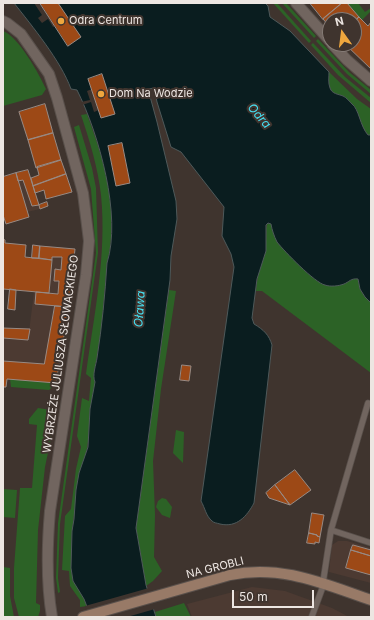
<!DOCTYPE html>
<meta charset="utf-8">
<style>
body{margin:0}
#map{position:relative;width:374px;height:620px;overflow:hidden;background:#3f342e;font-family:Inter,sans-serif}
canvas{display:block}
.frame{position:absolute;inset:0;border:4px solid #ede6e2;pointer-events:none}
.north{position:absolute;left:322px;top:12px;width:40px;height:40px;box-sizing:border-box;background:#3f342e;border:1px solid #857b76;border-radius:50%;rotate:346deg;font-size:11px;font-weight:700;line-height:16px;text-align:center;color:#ede6e2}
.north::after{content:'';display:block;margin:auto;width:14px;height:18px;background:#efa73e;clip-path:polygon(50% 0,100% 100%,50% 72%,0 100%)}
.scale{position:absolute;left:232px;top:590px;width:82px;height:18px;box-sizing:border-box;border:2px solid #ede6e2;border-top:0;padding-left:5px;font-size:12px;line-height:14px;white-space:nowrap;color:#ede6e2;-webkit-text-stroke:3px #3f342e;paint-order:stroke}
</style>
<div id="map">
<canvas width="374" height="620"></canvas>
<div class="frame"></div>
<div class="north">N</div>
<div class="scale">50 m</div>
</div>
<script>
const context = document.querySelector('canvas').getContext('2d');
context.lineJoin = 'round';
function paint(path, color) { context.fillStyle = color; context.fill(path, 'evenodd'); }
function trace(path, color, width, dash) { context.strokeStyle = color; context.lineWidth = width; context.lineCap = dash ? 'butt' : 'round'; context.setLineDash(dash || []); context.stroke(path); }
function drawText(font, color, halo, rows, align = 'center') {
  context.font = font + ' Inter,sans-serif'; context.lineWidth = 4; context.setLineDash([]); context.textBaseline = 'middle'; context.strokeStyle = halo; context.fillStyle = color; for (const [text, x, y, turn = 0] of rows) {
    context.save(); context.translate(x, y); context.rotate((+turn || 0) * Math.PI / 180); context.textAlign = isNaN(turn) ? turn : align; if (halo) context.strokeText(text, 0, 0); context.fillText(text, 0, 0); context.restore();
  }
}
paint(new Path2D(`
 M28 170 40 209 27 212 29 217 6 224 5 221 3 222V177Z
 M40 246 75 249 69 307 56 383 3 379V338L28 340 34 292 49 293 52 260 39 258Z
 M338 541H347L371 548V583L329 572 332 545Z
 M252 587 285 591 332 608 349 617H192L187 604Z`), '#4c3a32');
paint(new Path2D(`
 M273 3H277L311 41 309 43Z
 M282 3H286L316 36 314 38Z
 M347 3H358L365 12 371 8V11L362 20Z
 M3 31C19 37 39 74 46 89L42 95 3 106Z
 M318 39 349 72 371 90V94L347 74 316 41Z
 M313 43 345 77 371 98V103L338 75 311 45Z
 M329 72 357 99 371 109V135H368C360 126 359 110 352 104 350 102 346 98 343 96 338 94 332 94 330 88 328 83 329 77 329 72Z
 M87 114C94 135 102 155 107 177 112 200 114 240 107 263L101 333 94 373 95 382 90 409 89 435 86 454 79 473 72 531 71 568 73 581 82 594 87 606 80 607V600L70 586 69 571 62 570 65 516 71 509 76 469 81 447 77 436 82 398 89 401 91 378 86 374C94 315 107 255 101 195 98 168 90 142 81 115Z
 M79 125 92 168 96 188 98 253 60 524 58 578 60 592 58 593 56 578 58 523 96 253 91 189 74 127Z
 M268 223 271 224C273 235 278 242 284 250L348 282 352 279H358L360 289 365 297 371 303V373L262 291H256C257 274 263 258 266 241 267 235 265 228 268 223Z
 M169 290 176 291 161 389 153 461 155 515 154 557 162 571 153 581 146 586 136 528Z
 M10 379 56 383 49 390 11 387Z
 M38 408 51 410 55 419 45 467 38 530 36 603 40 605V611L38 617H19L14 598V568L20 488H32L37 425 29 424V419Z
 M176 430 184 432 183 463 173 453Z
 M3 489 17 490 15 518 3 517Z
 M162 498 166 499 172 507 170 518 162 515 156 507 158 501Z
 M3 567 10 568V596L14 617H3Z
 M184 603 191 617H156L155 612Z`), '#2c6226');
const water = new Path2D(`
 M14 3H265L268 6 270 17 290 31 329 72C329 77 328 83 330 88 332 94 338 94 343 96 346 97 350 102 352 104 359 109 360 126 368 135H371V303L365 297 360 289 358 279C351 278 349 282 344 284 339 286 330 287 325 285 315 283 284 251 277 242 274 236 272 230 271 224L268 223 266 225V251L257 279 252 318 254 324C264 330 269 335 272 345L254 503C247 516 237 528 220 524 217 523 214 523 212 521 206 516 205 508 201 501L234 267 231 254 222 236 224 207 181 152 171 147 157 102 154 88 148 89 157 122 176 201 177 219 171 256 170 280 136 528 146 585 156 617H91L84 599 73 581 71 568 72 531 74 519 76 490 79 473 88 447 90 409 95 382C92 375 96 365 97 358 102 326 105 295 107 263 122 216 99 134 77 90L71 89C61 61 32 26 14 3Z`);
paint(water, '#0a1d1f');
trace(water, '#4e595a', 1);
paint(new Path2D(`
 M34 3H40L55 26 53 27 48 19 42 23 38 18 42 15Z
 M92 89 99 110 94 112 91 102 82 105 81 102 90 100 87 91Z
 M149 588 155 609 127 617H89L85 606Z`), '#3f342e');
const building = new Path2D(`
 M40 3H58L81 37 68 46Z
 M310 3H342L323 19Z
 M342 3H347L359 17 354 22V20H330V27L323 19Z
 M359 17 368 26 371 22V69L345 44H354V22Z
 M102 74 115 114 101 118 88 79Z
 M45 104 53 133 28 140 19 112Z
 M53 133 61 160 36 168 28 140Z
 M122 143 130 183 116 186 108 146Z
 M61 160 66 174 33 186 31 178 39 175 37 167Z
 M28 170 39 205 32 206 23 180 18 181 16 173Z
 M16 173 29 217 6 224 3 215V177Z
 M66 174 72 192 46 199 44 190 35 193 33 186Z
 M47 202 48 206 40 209 39 205Z
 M3 239 5 240V243L26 245 25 257 52 260 49 293 3 289Z
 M33 245 40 246 39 258H32Z
 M40 246 75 249 69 307 35 304 36 292 58 294 59 281H54L55 269 61 270 62 257H52V260L39 258Z
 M10 289 16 290 15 310 8 309Z
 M55 306 69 307 56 383 7 379 6 387H3V361L44 364Z
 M3 328 30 329 28 340 3 338Z
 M182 365 191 366 189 381 180 380Z
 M295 470 311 490 290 505 275 485Z
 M275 485 290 505 269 498 266 493Z
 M312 513 324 515 320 537 317 536V535L309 533Z
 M309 533 317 535V536L320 537 319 543 315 542V544L307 543Z
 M353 545 371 550V556L351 550Z
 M351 550 371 556V575L346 568Z`);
paint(building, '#9d4916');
trace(building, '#978a84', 1);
const lane = new Path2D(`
 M331 530 371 543
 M312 616 322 589 331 530 368 403 371 404`);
const street = new Path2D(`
 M296 3 330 41
 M3 21 7 23 21 34 49 74 57 98 83 193 89 241 86 275 50 511C47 546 46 582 52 617
 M332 44 347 60 371 81`);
const secondary = new Path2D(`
 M83 617 230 575C281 564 324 584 371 600`);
trace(lane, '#59504b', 7);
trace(street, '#59504b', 12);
trace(secondary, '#59504b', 12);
trace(lane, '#71655f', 5.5);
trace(street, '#71655f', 10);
trace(secondary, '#987a67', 10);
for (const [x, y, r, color] of [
 [61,21,4,"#efa73e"],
 [101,94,4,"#efa73e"]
]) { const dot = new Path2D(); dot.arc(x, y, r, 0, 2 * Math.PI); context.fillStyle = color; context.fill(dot); trace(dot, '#3f342e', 1.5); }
drawText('11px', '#ede6e2', '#3f342e', [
 ["Odra Centrum",69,21],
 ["Dom Na Wodzie",109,94]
], 'left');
drawText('11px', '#ede6e2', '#3f342e', [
 ["WYBRZEŻE JULIUSZA SŁOWACKIEGO",61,354,-82],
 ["NA GROBLI",215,568,-14]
]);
drawText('italic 12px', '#46def0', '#3f342e', [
 ["Odra",259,116,49],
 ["Oława",140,309,-86]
]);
</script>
